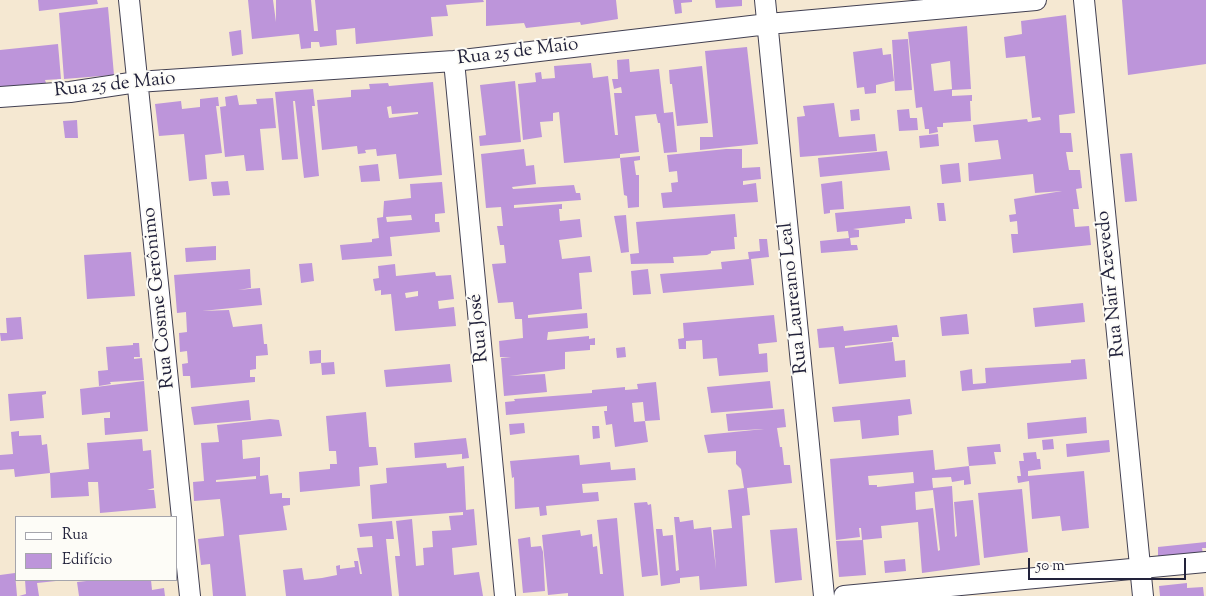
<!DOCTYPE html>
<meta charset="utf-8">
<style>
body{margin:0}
#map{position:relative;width:1206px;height:596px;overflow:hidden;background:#f5e8d2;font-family:"Sorts Mill Goudy",serif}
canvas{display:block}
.legend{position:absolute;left:15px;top:516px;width:162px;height:65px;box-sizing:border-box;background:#fdfcf7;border:1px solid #a5a5ac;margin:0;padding:6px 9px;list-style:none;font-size:15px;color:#22223b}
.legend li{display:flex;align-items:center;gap:10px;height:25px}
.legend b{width:25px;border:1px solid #a5a5ac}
.scale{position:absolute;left:1028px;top:558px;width:158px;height:22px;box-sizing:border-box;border:2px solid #22223b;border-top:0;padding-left:6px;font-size:15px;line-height:18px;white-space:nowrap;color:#22223b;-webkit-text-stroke:4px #fdfcf7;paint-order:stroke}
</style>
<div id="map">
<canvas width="1206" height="596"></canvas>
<ul class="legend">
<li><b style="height:6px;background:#fff"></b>Rua</li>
<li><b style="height:14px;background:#bd95da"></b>Edifício</li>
</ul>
<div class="scale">50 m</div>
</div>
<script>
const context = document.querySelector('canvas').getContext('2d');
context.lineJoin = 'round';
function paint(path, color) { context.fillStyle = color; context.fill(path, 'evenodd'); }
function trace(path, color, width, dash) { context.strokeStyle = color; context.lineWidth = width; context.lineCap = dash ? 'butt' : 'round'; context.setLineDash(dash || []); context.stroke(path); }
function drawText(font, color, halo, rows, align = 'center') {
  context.font = font + ' "Sorts Mill Goudy",serif'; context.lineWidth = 4; context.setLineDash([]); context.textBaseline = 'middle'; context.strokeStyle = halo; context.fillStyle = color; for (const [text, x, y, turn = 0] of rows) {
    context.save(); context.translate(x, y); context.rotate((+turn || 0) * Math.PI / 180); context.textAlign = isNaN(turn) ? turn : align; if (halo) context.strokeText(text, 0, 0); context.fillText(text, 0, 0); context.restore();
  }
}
paint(new Path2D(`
 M38 0H97L98 4 39 11Z
 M248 0H273L276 22V0H311L314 31H318L315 0H483L484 2 446 5 448 16 431 17 433 36 356 44 355 28 336 30 337 45 320 47 319 42H311V48L301 49 299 34 252 39Z
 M486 0H616L618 19 581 25 580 22 526 28 524 23 486 26Z
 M673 0H692V2L681 3 682 13 675 14Z
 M715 0H742V6L716 8Z
 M1122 0H1206V64L1128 75Z
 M108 7 114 75 64 79 59 13Z
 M1066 15 1075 113 1059 115 1060 133H1071L1073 152H1066L1069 170H1080L1082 188 1076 189 1079 209H1073L1075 227 1089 226 1091 245 1013 253 1011 234H1018L1017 221 1010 222 1009 215 1016 214 1014 199 1062 191 1035 193 1033 174 969 181 968 163 1001 159 998 140 975 142 973 125 1027 119 1028 122 1041 120 1040 117 1032 118 1025 56 1006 58 1004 37 1022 34 1021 21Z
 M967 26 971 89 952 90V96L972 95V101H970L971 121 943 123V127H937L938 132 929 134V129H925L922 107 916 108 908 32ZM950 61 952 89 934 91 931 64Z
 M241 30 243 54 232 56 229 32Z
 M908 39 912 90 895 91 892 40Z
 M58 44 61 79 45 80 46 83 0 87V50Z
 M747 47 758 144 700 150V137H713L705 51Z
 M882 48 883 55 891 54 894 81 876 85V93L865 94 864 87 857 88 853 52Z
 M629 59 630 72 659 69 664 113 673 112 677 152 664 153 660 123H658L656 114 635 116 639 152 620 154V158L564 163 559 112 553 113V121L540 122 542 137 523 140 518 84 536 82 535 73 541 72 542 79 555 78 554 66 591 63 593 78 608 76 615 135H618L614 93H622L621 87 614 89 612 79H618L617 60Z
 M702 66 708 123 677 126 672 84H670L669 70Z
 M515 81 521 142 480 146 479 136 486 135 480 85Z
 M433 82 442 175 399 179 396 154 377 156 376 149 365 150 366 153 358 154 357 146 322 150 317 100 351 97V90L370 89 369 84 388 83 389 86ZM391 106 392 114 418 112V114L389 118 387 107Z
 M313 89 315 106H312L319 176 304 178 295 101H293L298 159 282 160 275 92Z
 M237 95 239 105 257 104 256 99 273 98 276 128 260 129 264 170 246 171 244 155 225 157 220 107 226 106 225 97Z
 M218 97 219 106H216L222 153 205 155 207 179 189 181 184 134 159 136 155 104 181 101 182 109 200 107V99Z
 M834 103 839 137 875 134 877 151 800 157 797 117 805 116 803 106Z
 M859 109 860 120 851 121 850 110Z
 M909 109 910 118H917L918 130 899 131 897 110Z
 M77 120 78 138H65L63 121Z
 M938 134 939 146 920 148 919 136Z
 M524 149 526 166 534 165 536 184 512 187 513 189 574 185 576 193H580L581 200 514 205V208L562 204V209H559L560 221 580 219 582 237 559 240 562 259 590 256 592 272 579 273 582 309 528 315V318L587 313 588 328 548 332 547 340 589 336V339L595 338V345H590V350L565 352V369L509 376 545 374 547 392 504 396 501 358 511 357H500L499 341 523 338 522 319H515L513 302 498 303 492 264 506 263 504 245H500L497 226H503L501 207 486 208 481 154Z
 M726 149H742V168L760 167 761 179 743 181V185L756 183 758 202 663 208 661 193 672 192 671 183 678 182 677 171 669 172 667 155Z
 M887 151 890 170 820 177 818 158Z
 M1132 153 1137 201 1125 202 1120 154Z
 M640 156V160L634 161 636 175H639V207L628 208 627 196 624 195 620 158Z
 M959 163 961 182 942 184 940 165Z
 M378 164 380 181 361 182 359 166Z
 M228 181 230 195 213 196 211 182Z
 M842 181 844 209 830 210V213L824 214 821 184Z
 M442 182 445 213 435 214V222H439L440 232 390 237 392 256 342 260 340 245 372 242V239L379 238 377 218 383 217 384 201 411 198 410 184ZM411 215 412 220 387 222 386 217Z
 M937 203H944L946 221H939Z
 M910 206 912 219H905V223L853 229 859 230V237L850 238 851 245H857L858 250 821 253 820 241 849 238 848 231 837 232 835 213Z
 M735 214 737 237H734L735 249 711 251V253L707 255 673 257 674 263 631 264 630 254 639 253 636 222Z
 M626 215 629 252 621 253 614 216Z
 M759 239H767L769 257 751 259 754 285 663 293 660 274 722 269 721 262 749 259 748 252 760 251Z
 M216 246V260L186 262 185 248Z
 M131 252 135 296 87 299 84 255Z
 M312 263 314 281 301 283 299 264Z
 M395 264 396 276 435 272 436 276 451 275 454 299 438 301 439 309 454 307 456 326 395 331 391 294 381 295V290L375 291 373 279 379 278 378 266ZM418 291V296L406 298 405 293Z
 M250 269 251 288 238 290 260 288 262 305 202 311 229 310 233 327 262 324 264 344H267L268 355 256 356V369L250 370V377H255V382L191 388 190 376H183L182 364 188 363 187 351 180 352 179 333 187 332 186 312 177 313 174 275Z
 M648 269 651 294 633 295 631 271Z
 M1083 303 1085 322 1035 327 1033 308Z
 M967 314 969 334 942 336 940 317Z
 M774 315 777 342 758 344 759 354 767 353 768 372 719 376 717 358 703 359 702 340 686 341V349H679L678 339 684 338 683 323Z
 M21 317 23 339 1 341 0 333H7L6 318Z
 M897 325 899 337H892V341L845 346V348L893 342 895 361 905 360 906 377 839 384 834 347 819 348 817 329 843 326 844 331Z
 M133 343H139L140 357H134V359L142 358 144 380 110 382 111 384 99 386 98 371 108 370 106 347 133 345Z
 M625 347 626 357 617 358 616 348Z
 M321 350V363L310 364 309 351Z
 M1085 359 1087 379 962 391 960 371 972 369 973 384 986 383 985 368 1071 363V360Z
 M334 362 335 374 322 375 321 363Z
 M450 364 452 382 386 387 384 370Z
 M144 381 148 431 105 435 104 418H110V412L82 415 80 389Z
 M770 381 773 408 711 413 707 387Z
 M656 382 660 420 645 421 648 442 615 447 612 424 606 425 604 411H607V406L506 415 505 402 515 401 514 399 592 393V390L625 387V390L638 389 637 384ZM643 402 645 421 634 422 632 403Z
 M46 391V394L42 395 44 418 10 421 8 394Z
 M910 399 912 414 898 416 899 435 862 439 860 420 834 422 832 407Z
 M249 400 251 420 194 425 191 407Z
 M784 409 786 427 777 428 780 447H782L784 465H790L792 483 747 488 750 515 742 516 747 586 700 590 699 576 680 578V583L661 586 656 529H662L663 536 673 535 676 571 679 570 674 517H679L680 522 693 520 694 529 711 527 716 569 713 530 732 528 728 490 744 488 741 469 736 464V451L708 453 704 435 764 429 728 431 726 414Z
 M366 412 369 447H376L378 465 359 467 360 486 300 492 299 472 330 469V464H337L336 451H329L326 416Z
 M1086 417 1087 433 1028 439 1027 423Z
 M270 419 279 420 282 436 242 440 243 459 260 457V476L268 475 270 494 282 493V498H290V505L283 506 287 530 239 535 246 596H213L210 564 201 565 198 539 224 536 223 524 220 499 194 501 193 482 204 481 201 443 219 442 217 425ZM256 476V479L216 482V480Z
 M524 423 525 433 510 435 509 424Z
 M592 426H599L600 438 593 439Z
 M19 431V436L41 435 42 445 47 444 50 473 15 477 14 469 0 470V455L13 454 11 432Z
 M466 438 469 458 462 459V454L415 458 414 443Z
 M142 439 143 451 151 450 154 488 147 490H154L156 508 100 513 98 482H88L89 496 51 498 50 473 89 469 87 443Z
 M1053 439 1054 449 1043 450 1042 440Z
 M1109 440 1110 452 1067 457 1066 444Z
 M1000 444 1001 452H994L996 464 969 466 967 447Z
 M933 450 935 470 969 466 971 484 964 485V480L952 482 951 477 932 478 933 488 952 486 955 537 957 536 954 502 973 500 980 565 922 573 918 522 881 526 882 538 862 540 861 528H859L860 537 836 540 830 459ZM913 472 914 483 877 487V485H869L868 476ZM933 490 940 550 938 551 933 508 916 510 915 492Z
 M1036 452 1037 459H1040L1041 469 1028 471V476L1084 471 1089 528 1062 531 1060 516 1032 519 1029 481 1018 483 1017 476H1021L1019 461H1024L1023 453Z
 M579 455 580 465 610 462 611 470 635 468 636 480 582 484 583 493 598 492 599 501 546 506 547 515 540 516 539 507 515 509 514 477 512 478 510 461Z
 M446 463 447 468 464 466 466 510 474 509 477 545 452 548 454 575 479 572 483 596H399L395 556H400L396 521 412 519 416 566 424 565 423 548 433 547 432 531 451 530 449 516 463 515V512L372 519 370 485 387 483 386 468Z
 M1022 489 1028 552 984 558 978 493Z
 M647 502 648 505 651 504 658 575 642 577 634 503Z
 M617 518 624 596H568V593L548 595 542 535 580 530 581 536 592 534 593 547 597 546 600 574H603L597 520Z
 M392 521 394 539H386L392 596H286L283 570 302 568 304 580 322 578 337 575 336 566 340 565V569L355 567 354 561H358L360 574H362L357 548 373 547 372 536 360 537 358 524Z
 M797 528 802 580 775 583 770 530Z
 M530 537 531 547 541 546 543 552 545 591 523 593 518 539Z
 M863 540 866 575 839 577 836 541Z
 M1206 542V548H1202L1203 554 1158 556V547Z
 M905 559 906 571 885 573 884 561Z
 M15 573 17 596H0V575Z
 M25 580H56V581L37 583 39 596H19L26 594Z
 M96 580H151L152 590 164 588 165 596H79L77 582Z
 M1187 583V588L1203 587 1204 596H1160L1159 586Z`), '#bd95da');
const street = new Path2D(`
 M129 0 190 596
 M765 0 824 596
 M1084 0 1143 596
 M454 61 505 596
 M0 97 70 92 137 82 454 61 768 24 1036 0
 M844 596 1206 562`);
trace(street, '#424052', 22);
trace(street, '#fff', 20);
drawText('19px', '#22223b', '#fdfcf7', [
 ["Rua 25 de Maio",518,53,-7],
 ["Rua 25 de Maio",115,86,-6],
 ["Rua Nair Azevedo",1112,284,-96],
 ["Rua Cosme Gerônimo",160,298,-96],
 ["Rua Laureano Leal",795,298,-96],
 ["Rua José",480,328,-96]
]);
</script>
